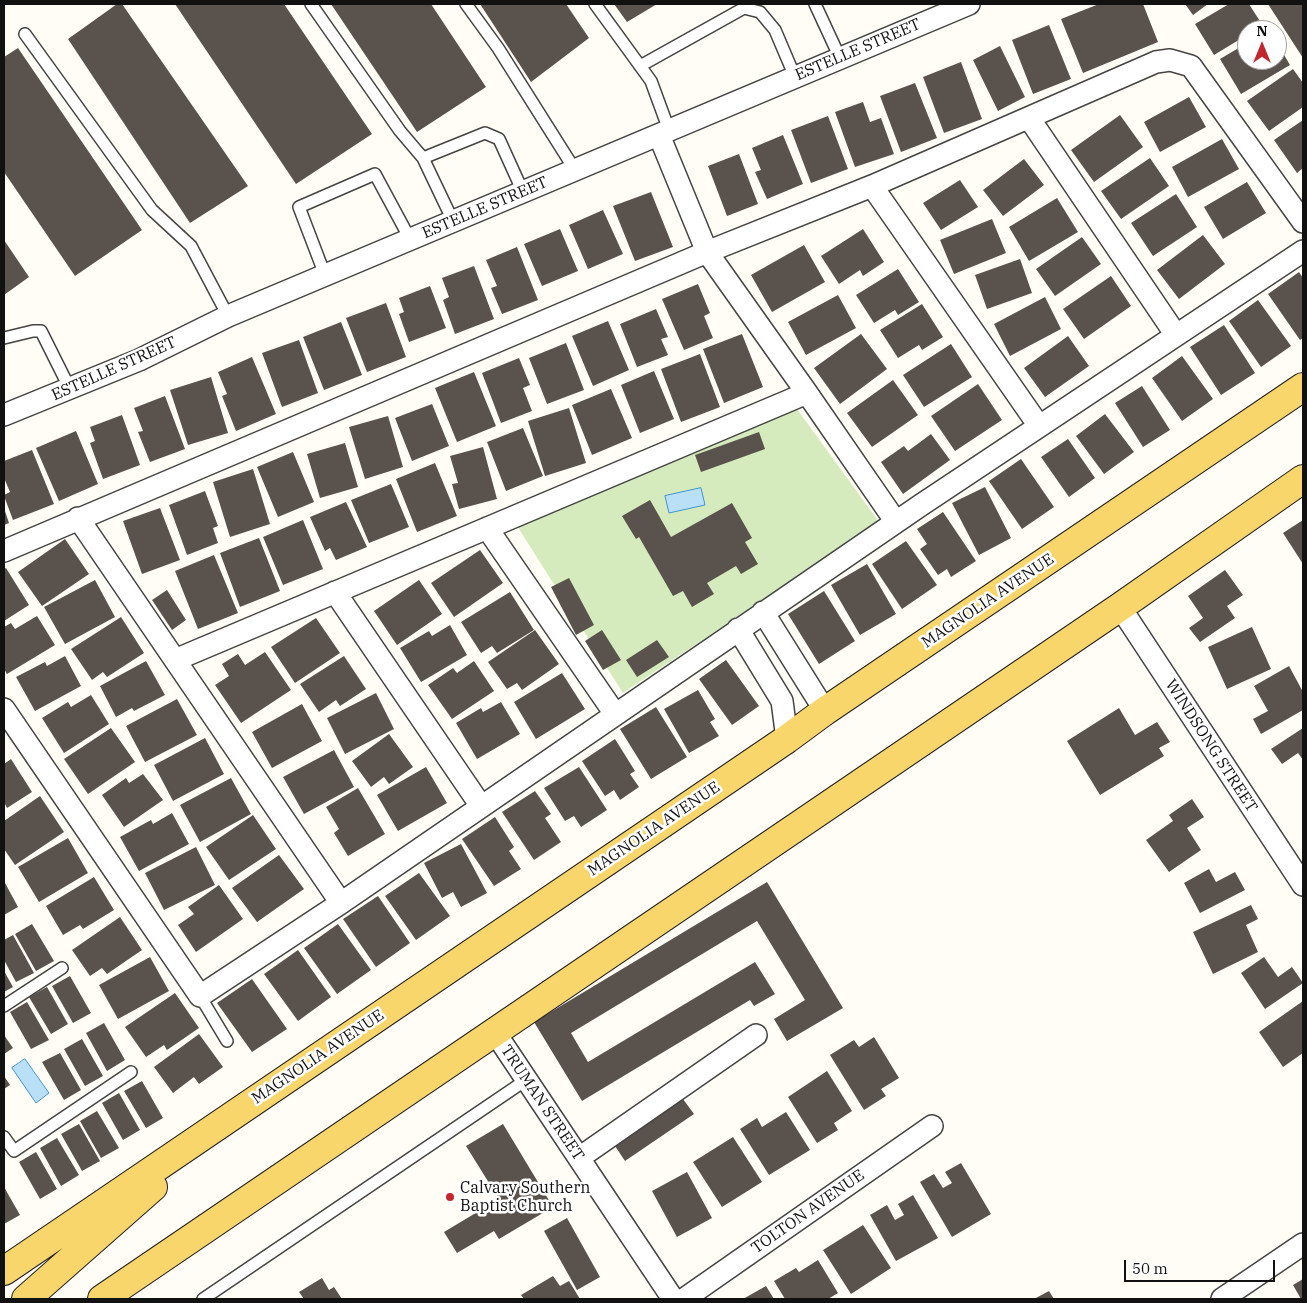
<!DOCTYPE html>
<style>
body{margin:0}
#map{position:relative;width:1307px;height:1303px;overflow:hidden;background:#fffdf5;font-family:"IBM Plex Serif",serif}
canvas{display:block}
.frame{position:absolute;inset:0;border:5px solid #111;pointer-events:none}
.north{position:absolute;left:1237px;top:20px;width:50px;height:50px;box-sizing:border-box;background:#fff;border:1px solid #a0a0a0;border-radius:50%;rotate:0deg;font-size:14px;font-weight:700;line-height:20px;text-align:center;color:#111}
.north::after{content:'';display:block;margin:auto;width:18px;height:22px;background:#c4262e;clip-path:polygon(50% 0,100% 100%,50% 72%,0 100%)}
.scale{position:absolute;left:1124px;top:1260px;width:151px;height:22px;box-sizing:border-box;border:2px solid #111;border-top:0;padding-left:6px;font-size:15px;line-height:18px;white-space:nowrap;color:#111;-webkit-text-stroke:4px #fff;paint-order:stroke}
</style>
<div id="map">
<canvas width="1307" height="1303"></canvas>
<div class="frame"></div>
<div class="north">N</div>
<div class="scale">50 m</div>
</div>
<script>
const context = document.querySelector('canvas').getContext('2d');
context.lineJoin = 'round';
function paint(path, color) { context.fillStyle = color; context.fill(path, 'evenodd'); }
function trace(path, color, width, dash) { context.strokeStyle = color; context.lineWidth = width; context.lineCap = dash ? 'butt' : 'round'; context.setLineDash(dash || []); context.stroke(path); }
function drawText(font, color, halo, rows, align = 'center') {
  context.font = font + ' "IBM Plex Serif",serif'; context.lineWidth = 5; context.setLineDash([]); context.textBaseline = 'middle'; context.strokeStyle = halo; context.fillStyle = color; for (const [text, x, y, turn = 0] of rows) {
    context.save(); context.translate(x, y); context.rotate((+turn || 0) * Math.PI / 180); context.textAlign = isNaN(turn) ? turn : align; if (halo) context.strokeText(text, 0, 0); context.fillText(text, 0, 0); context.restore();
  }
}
paint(new Path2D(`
 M797 409 879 522 623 693 517 526Z`), '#d5ebbd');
const water = new Path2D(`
 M701 488 705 505 669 513 665 496Z
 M25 1059 49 1093 36 1103 12 1068Z`);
paint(water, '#b9e0f7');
trace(water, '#3f96cf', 1);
paint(new Path2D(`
 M117 4H122L248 186 190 223 68 39Z
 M175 4H284L372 134 296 184Z
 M331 4H431L486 87 417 132Z
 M480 4H566L589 38 531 82Z
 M614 4H657L627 22Z
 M1099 4H1143L1158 42 1083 73 1061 19Z
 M1185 4H1208L1193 15Z
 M1229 4H1249L1263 26 1255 30H1247V35L1214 55 1195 24Z
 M1268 4H1303V58Z
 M1049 25 1071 79 1033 94 1012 40Z
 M1247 43V60H1277V43L1290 65 1241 94 1220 59Z
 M1000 46 1025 97 998 111 973 60Z
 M18 48 142 230 75 276 4 172V57Z
 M961 62 982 119 944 133 923 77Z
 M1293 69 1303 83V107L1269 131 1247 101Z
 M915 83 937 138 901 152 880 96Z
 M1189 97 1206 127 1160 152 1144 122Z
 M863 102 870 122 881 118 894 154 855 167 835 112Z
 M1120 115 1143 147 1094 182 1071 150Z
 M828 116 848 169 811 183 791 130Z
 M1303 120V168L1297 173 1274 140Z
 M783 135 803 184 767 199 755 172 761 170 752 148Z
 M1222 139 1239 169 1188 197 1172 167Z
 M739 154 758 204 727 216 708 166Z
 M1150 158 1169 186 1121 219 1101 191Z
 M1024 159 1044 185 1003 216 983 190Z
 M960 180 978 207 941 230 923 203Z
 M1247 182 1266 213 1223 239 1204 207Z
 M651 192 673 247 635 261 613 206Z
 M1176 194 1197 227 1153 256 1131 223Z
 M1057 198 1078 232 1029 261 1009 227Z
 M603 210 623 254 588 269 569 225Z
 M992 219 1006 253 954 274 940 240Z
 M560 229 578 271 542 286 524 244Z
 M863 229 884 262 863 276 860 270 839 284 821 256Z
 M1203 235 1225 264 1179 299 1157 270Z
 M1082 237 1101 264 1055 296 1036 269Z
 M4 240 29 277 4 295Z
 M804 245 825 282 772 312 751 275Z
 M517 247 538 300 502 314 491 288 497 286 486 260Z
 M1020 259 1032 293 987 309 975 275Z
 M474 266 494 319 455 334 443 300 449 297 442 278Z
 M898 269 919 302 898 315 895 310 874 323 856 295Z
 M1299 272 1303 278V338L1300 340 1268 294Z
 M1111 276 1131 306 1084 339 1063 309Z
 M698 284 710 313 704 316 713 338 684 350 662 299Z
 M430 286 446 328 409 342 399 314 404 312 399 298Z
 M838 295 856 328 806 355 788 322Z
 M1045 297 1061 329 1010 356 994 324Z
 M1258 300 1291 346 1261 367 1229 321Z
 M386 303 406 357 367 372 346 318Z
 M922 304 943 337 922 350 919 345 898 358 880 330Z
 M656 309 668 337 661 339 668 355 637 367 620 324Z
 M608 321 629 370 593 386 572 336Z
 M341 322 362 375 324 390 303 337Z
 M1224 325 1255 373 1221 395 1190 347Z
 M742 334 763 387 724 403 703 349Z
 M861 334 887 369 840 404 814 368Z
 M1068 336 1089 366 1045 397 1024 368Z
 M299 340 318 393 282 407 262 353Z
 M566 343 584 390 547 404 529 358Z
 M951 344 972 377 924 407 903 375Z
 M700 354 720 407 681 422 661 369Z
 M1182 356 1213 399 1182 421 1152 378Z
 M252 357 276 414 236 431 222 396 227 394 218 372Z
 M519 358 530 385 523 388 532 411 501 423 482 373Z
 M654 371 674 419 640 433 621 385Z
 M474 372 496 426 457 442 435 388Z
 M211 377 228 433 188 445 170 390Z
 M893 380 918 415 872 447 847 413Z
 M978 384 1002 420 955 451 931 416Z
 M1142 386 1170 430 1143 447 1115 403Z
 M611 389 632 438 592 455 572 405Z
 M165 396 185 449 150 462 138 432 143 431 134 408Z
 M432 404 449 446 412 461 395 418Z
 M569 408 586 463 545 476 528 421Z
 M1105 414 1134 452 1104 474 1076 436Z
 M122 415 140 465 103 479 90 443 95 441 90 427Z
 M388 416 403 467 365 479 349 427Z
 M523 428 543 476 506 491 487 442Z
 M76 431 98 484 59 501 36 448Z
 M759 432 765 449 701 472 695 455Z
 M931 434 950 460 903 494 881 462 904 446 908 451Z
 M1068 439 1095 478 1069 497 1041 457Z
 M345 443 358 487 320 498 307 454Z
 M483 447 497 499 459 509 452 484 458 483 450 456Z
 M32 450 54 504 13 520 4 496V495L10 492 4 478V461Z
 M293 452 314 502 278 517 257 467Z
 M1021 459 1054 507 1022 529 989 481Z
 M435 463 457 516 417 532 396 479Z
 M253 469 270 524 230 537 213 482Z
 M391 484 409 527 369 543 351 500Z
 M985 487 1011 538 979 555 952 503Z
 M205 491 218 526 213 528 218 543 187 555 169 505Z
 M650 500 671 537 732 503 752 538 745 542 758 564 741 574 736 566 707 583 714 594 692 607 683 591 673 596 639 537 636 539 622 516Z
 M346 502 367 547 336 560 330 548 325 551 310 517Z
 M4 508 9 523 4 525Z
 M160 508 180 560 142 574 123 521Z
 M943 512 976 561 951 577 947 569 938 575 920 549 927 544 917 529Z
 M303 520 323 569 283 585 263 537Z
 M1303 520V564L1283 533Z
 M259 538 280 591 240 607 220 553Z
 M65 539 89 574 42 606 18 572Z
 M906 541 937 585 902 609 872 564Z
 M480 550 503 583 454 617 431 583Z
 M214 555 238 613 198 629 175 571Z
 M867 564 896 614 860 635 831 585Z
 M6 568 29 605 4 621V569Z
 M1225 570 1243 595 1227 606 1235 618 1200 642 1189 628 1203 618 1188 596Z
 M569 578 594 625 576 635 551 587Z
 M95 580 115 617 65 644 44 607Z
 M419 580 442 614 397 645 374 611Z
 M167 590 186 620 172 630 152 600Z
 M824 591 855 641 819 664 788 614Z
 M510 592 534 630 497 653 492 646 481 653 461 622Z
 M37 616 55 645 7 674 4 669V627L11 623 15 629Z
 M121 617 144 653 107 677 103 672 92 680 71 649Z
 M316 618 340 653 295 683 271 647Z
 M450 625 467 655 421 682 400 648 429 631 432 636Z
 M1252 627 1271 669 1227 689 1208 647Z
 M535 630 559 664 522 690 517 683 507 689 488 662Z
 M602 630 621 660 603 670 585 641Z
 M657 640 669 657 637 677 626 660Z
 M265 652 291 690 241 723 215 685 229 676 222 664 238 654 245 665Z
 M65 656 81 686 35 711 16 677 45 662 47 666Z
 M344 656 366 689 340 706 336 700 319 712 300 684Z
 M726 660 759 706 732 725 699 679Z
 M146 661 165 695 134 711 132 708 116 717 100 686Z
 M474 661 494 691 452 719 428 685 453 668 457 673Z
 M1289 666 1303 692V710L1261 734 1253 719 1268 711 1254 686Z
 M562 673 585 709 536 739 514 702Z
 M698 690 715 719 710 722 719 736 689 753 664 709Z
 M376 693 394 729 345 754 327 718Z
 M91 695 109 724 64 753 42 718 68 702 71 707Z
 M177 699 197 735 145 762 126 726Z
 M501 702 520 734 477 759 456 723 481 708 483 712Z
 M302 704 322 741 272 768 252 732Z
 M656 707 687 757 651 779 620 729Z
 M1119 708 1135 735 1157 722 1170 742 1159 748 1164 756 1100 795 1067 741Z
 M111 728 135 762 88 794 64 759Z
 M1303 728V760L1298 753 1282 764 1271 749Z
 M389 734 413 767 389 784 384 777 371 787 352 761Z
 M205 738 224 774 173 801 154 765Z
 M615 739 635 771 630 774 639 787 620 800 614 790 605 796 582 761Z
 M334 750 354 787 304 814 283 777Z
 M11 759 32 792 7 808 4 802V764Z
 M426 767 447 803 398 831 377 795Z
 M579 767 607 810 581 827 574 816 565 821 544 788Z
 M143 774 163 800 124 827 102 795 126 778 129 783Z
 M231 778 251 814 200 842 180 805Z
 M358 788 385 834 348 856 334 833 339 829 326 807Z
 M535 791 551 814 545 818 561 842 534 860 502 812Z
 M40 796 64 832 15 865 4 849V821Z
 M1192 799 1204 817 1187 828 1201 850 1169 872 1146 840 1173 821 1169 815Z
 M172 813 189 844 139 871 120 837 151 820 153 824Z
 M253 815 276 849 229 880 206 847Z
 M495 817 514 847 509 851 521 869 494 886 462 839Z
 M68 838 88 873 39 902 18 867Z
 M461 844 487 893 461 907 453 892 442 898 424 863Z
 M196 847 215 885 164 910 145 873Z
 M279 855 304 889 257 922 232 888Z
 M1209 869 1216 882 1235 872 1245 890 1200 913 1184 883Z
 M419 873 450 916 416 940 385 896Z
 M94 877 114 910 83 929 80 925 63 935 46 906Z
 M4 881 18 907 4 915Z
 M767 882 843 1008 787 1041 774 1019 805 1000 757 921 571 1033 588 1062 755 962 775 994 754 1006 750 1000 582 1101 534 1022Z
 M219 885 243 919 196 952 178 925 194 914 188 907Z
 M378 896 410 943 376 967 343 919Z
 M1251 905 1258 919 1246 925 1258 952 1213 974 1193 932Z
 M120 917 142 950 107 974 102 968 90 976 72 950Z
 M32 924 54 961 36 971 15 934Z
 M338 924 371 970 337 994 304 948Z
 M13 935 34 973 16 982 4 960V940Z
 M298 950 331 997 298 1021 264 974Z
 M150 957 169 991 118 1019 99 985Z
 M1264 957 1278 977 1292 967 1303 983 1265 1009 1241 973Z
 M4 971 13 987 4 992Z
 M70 976 91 1013 73 1023 52 986Z
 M252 979 287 1029 252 1052 217 1003Z
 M47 987 68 1024 51 1034 29 997Z
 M175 993 199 1028 167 1050 164 1045 146 1057 125 1027Z
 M1303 1001V1053L1283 1067 1259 1032Z
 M27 1002 49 1040 31 1049 10 1012Z
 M104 1023 125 1060 107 1071 86 1033Z
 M199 1034 223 1067 199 1084 194 1077 173 1093 154 1067Z
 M4 1035 13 1048 4 1054Z
 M874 1037 899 1078 881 1089 886 1096 864 1110 830 1055 854 1040 859 1047Z
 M82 1039 103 1076 85 1086 64 1049Z
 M60 1053 81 1090 64 1100 42 1062Z
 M827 1071 852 1111 834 1123 838 1130 817 1143 788 1097Z
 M4 1076 10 1085 4 1089Z
 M142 1081 163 1118 146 1128 124 1091Z
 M119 1093 140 1130 123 1140 102 1103Z
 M683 1099 694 1114 625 1161 615 1146Z
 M97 1111 119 1148 101 1158 80 1121Z
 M786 1112 810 1150 769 1175 740 1129 757 1118 762 1127Z
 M79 1124 100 1161 82 1171 61 1134Z
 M503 1124 553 1207 499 1239 494 1231 457 1253 444 1232 499 1199 466 1146Z
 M733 1137 762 1182 722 1207 693 1162Z
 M57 1138 79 1175 61 1186 40 1148Z
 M36 1152 57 1189 40 1199 19 1162Z
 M961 1163 991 1214 952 1237 920 1182 934 1174 943 1188 952 1183 945 1172Z
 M687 1172 712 1218 677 1237 652 1191Z
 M4 1187 20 1215 4 1224Z
 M913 1195 938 1238 896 1261 870 1215 887 1205 895 1220 904 1215 898 1204Z
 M567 1218 600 1277 577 1290 544 1231Z
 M863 1225 891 1268 851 1294 823 1250Z
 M818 1260 838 1293 828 1299H785L774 1281 796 1268 799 1272Z
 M553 1276 560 1286 569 1281 580 1299H524L521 1295Z
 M322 1278 329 1290 334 1287 342 1299H304L299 1292Z
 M1303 1279V1299H1301L1293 1285Z
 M766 1286 774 1299H743Z
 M1049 1291 1054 1299H1034Z`), '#5a524d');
const lane = new Path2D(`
 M311 4 400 131 423 158 453 221
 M466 4 498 48 575 170
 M595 4 651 81 669 130
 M815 4 840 58
 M25 34 152 210 191 246 228 316
 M640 66 744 8 760 12 775 30 795 77
 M423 158 485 133 499 139 523 192
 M325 275 299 207 375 174 410 239
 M4 338 33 331H41L70 389
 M200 996 227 1041
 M4 1006 62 968
 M4 1137 14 1151 131 1072
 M203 1299 526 1080`);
const street = new Path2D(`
 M1029 118 1176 335
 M659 135 707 252 807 393 896 522
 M872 186 1039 426
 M4 415 139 360 228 316 969 4
 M78 518 341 903
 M487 528 615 714
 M4 551 707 252 872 186 1156 62 1170 60 1191 66 1303 222
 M335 592 481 806
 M1120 607 1303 885
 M763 612 825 711
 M738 629 782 701 787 739
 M175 660 807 393
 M4 709 200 996 341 903 921 505 1303 251
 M494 1031 673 1299
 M579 1158 756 1035
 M684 1299 932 1126
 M1222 1299 1303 1244`);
const primary = new Path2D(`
 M4 1271 787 739 825 711 1303 387
 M26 1299 153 1187
 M102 1299 1120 607 1303 479`);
trace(lane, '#444', 14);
trace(street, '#444', 24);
trace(primary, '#222', 30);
trace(lane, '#fff', 11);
trace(street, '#fff', 21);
trace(primary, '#f9d66b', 28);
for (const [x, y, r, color] of [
 [450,1197,5,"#c4262e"]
]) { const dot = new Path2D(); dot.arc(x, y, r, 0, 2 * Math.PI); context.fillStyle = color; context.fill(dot); trace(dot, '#fff', 2); }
drawText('16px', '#111', '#fff', [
 ["ESTELLE STREET",858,50,-23],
 ["ESTELLE STREET",485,208,-23],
 ["ESTELLE STREET",114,369,-24],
 ["MAGNOLIA AVENUE",988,601,-34],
 ["WINDSONG STREET",1211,746,57],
 ["MAGNOLIA AVENUE",654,829,-34],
 ["MAGNOLIA AVENUE",318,1057,-34],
 ["TRUMAN STREET",542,1103,56],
 ["TOLTON AVENUE",808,1212,-35]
]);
drawText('16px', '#111', '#fff', [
 ["Calvary Southern",460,1188],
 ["Baptist Church",460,1206]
], 'left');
</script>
